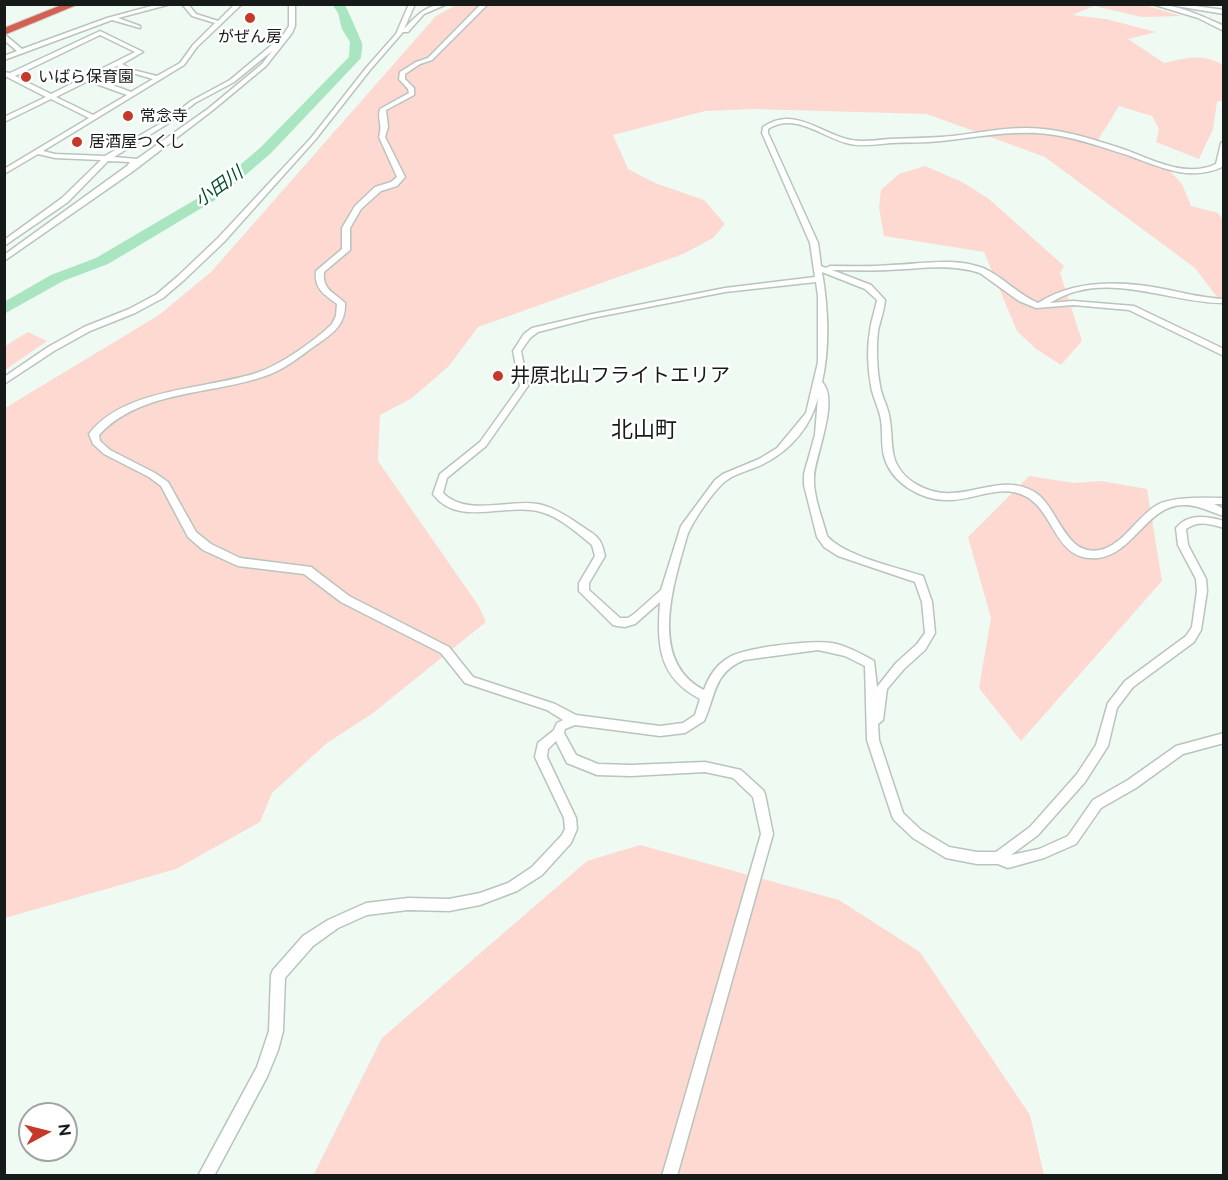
<!DOCTYPE html>
<meta charset="utf-8">
<style>
body{margin:0}
#map{position:relative;width:1228px;height:1180px;overflow:hidden;background:#eefaf2;font-family:Raleway,sans-serif}
canvas{display:block}
.frame{position:absolute;inset:0;border:6px solid #161a18;pointer-events:none}
.north{position:absolute;left:18px;top:1102px;width:60px;height:60px;box-sizing:border-box;background:#fff;border:2px solid #a2a3a3;border-radius:50%;rotate:83deg;font-size:16px;font-weight:700;line-height:24px;text-align:center;color:#161a18}
.north::after{content:'';display:block;margin:auto;width:21px;height:27px;background:#c5392b;clip-path:polygon(50% 0,100% 100%,50% 72%,0 100%)}
</style>
<div id="map">
<canvas width="1228" height="1180"></canvas>
<div class="frame"></div>
<div class="north">N</div>
</div>
<script>
const context = document.querySelector('canvas').getContext('2d');
context.lineJoin = 'round';
function paint(path, color) { context.fillStyle = color; context.fill(path, 'evenodd'); }
function trace(path, color, width, dash) { context.strokeStyle = color; context.lineWidth = width; context.lineCap = dash ? 'butt' : 'round'; context.setLineDash(dash || []); context.stroke(path); }
function drawText(font, color, halo, rows, align = 'center') {
  context.font = font + ' Raleway,"Noto Sans JP",sans-serif'; context.lineWidth = 5; context.setLineDash([]); context.textBaseline = 'middle'; context.strokeStyle = halo; context.fillStyle = color; for (const [text, x, y, turn = 0] of rows) {
    context.save(); context.translate(x, y); context.rotate((+turn || 0) * Math.PI / 180); context.textAlign = isNaN(turn) ? turn : align; if (halo) context.strokeText(text, 0, 0); context.fillText(text, 0, 0); context.restore();
  }
}
paint(new Path2D(`
 M458 4 1145 5 1181 16 1142 17 1094 6 1072 15 1106 19 1156 32 1128 39 1164 63C1188 58 1201 53 1223 65V100L1217 102 1213 129 1199 159 1156 142 1159 129 1152 116 1119 106 1095 145 1170 171 1182 184 1191 206 1218 213 1223 220V305L1195 268 1045 157 927 114 754 109 705 111 613 135 628 169 655 183 704 200 725 224 713 238 683 254 478 327 449 366 412 398 380 415 378 461 478 605 486 622 373 713 327 743 272 793 260 822 176 869 5 918V408L159 315 211 272 436 16Z
 M925 166 962 182 989 199 1064 266 1060 273 1082 341 1061 365 1036 349 1017 331 984 252 884 236 879 208 881 190 899 174Z
 M28 332 47 341 5 370V346Z
 M1029 476 1074 483 1101 481 1147 489 1162 581 1021 741 979 688 991 618 968 537Z
 M640 845 839 900 920 952 1030 1115 1044 1175 313 1176 382 1038 587 861Z`), '#fed9d2');
paint(new Path2D(`
 M332 4H344C347 8 361 40 362 43 363 48 361 54 361 58L271 153 220 197 108 264 63 281 4 314V302L51 275 96 258 210 191 261 147 349 57 350 42 342 29 338 13Z`), '#a8e5c0');
const street = new Path2D(`
 M159 4H171L118 18 140 26V28L112 20 4 60V56L17 51 4 40V34L22 49 107 18Z
 M182 4H188L196 14 218 21 235 4H242L197 47 184 65 43 151 55 154 105 156 168 119 191 101 230 80 273 44H277L289 26V4H295V26L292 33 266 66 213 110 132 172 4 261V255L127 166 130 162 108 161 68 202 4 246V240L62 198 101 160 55 158 38 154 4 174V169L89 118 51 99 4 122V117L46 97 7 77 4 76V72L10 73 100 31 143 52 122 64 133 70 157 76 180 63 193 45 215 23 192 16ZM100 35 135 52 51 94 15 76ZM272 51 262 64 209 108 137 159 114 157 172 121 195 103 234 82ZM117 66 129 72 153 79 131 92 94 78ZM88 81 127 95 93 115 56 97Z
 M409 4H415L404 29C417 15 427 4 447 4L424 14 408 32H403L370 70 315 140 224 242 184 280 163 298 135 313 90 331 54 351 4 384V377L48 347 84 327 129 309 157 294 178 276 218 238 311 138 366 68 396 34Z
 M481 4H488L432 60 420 64 405 74V79L414 88V95L386 110 388 127 385 137 405 177 397 186 381 191 361 209 350 228V250L324 272C322 290 334 292 345 303 346 325 332 334 316 345 299 357 284 370 265 376 211 395 140 390 99 435L100 441 110 450 155 473 168 482 196 532 211 544 240 558 311 567 349 596 449 647 473 677 555 704 576 715 660 726 683 723 695 715 700 699C658 677 657 645 660 602L635 624 625 627 617 626 613 625 579 591V583L595 556 592 545C577 533 560 517 541 512 506 502 458 528 433 494L440 474 480 442 520 386 513 351 524 334 532 328 592 314 725 288 815 277 810 243 762 133 763 127C799 103 825 141 862 141 871 141 880 140 889 139 911 138 932 138 953 136 977 133 1001 128 1026 128 1058 128 1089 138 1120 148 1150 158 1184 179 1216 164L1221 143 1224 141V161L1222 167C1190 182 1160 167 1130 156 1105 148 1080 139 1055 135 1016 129 980 137 941 141 924 143 908 142 891 143 877 144 863 147 850 144 823 138 795 111 768 129V133L818 243 821 266 826 268 830 266C850 266 871 267 891 265 920 264 955 257 983 268 1002 276 1017 294 1038 303 1076 279 1122 281 1164 289 1184 293 1203 298 1224 299V303C1167 303 1104 268 1050 303L1073 301 1134 306 1224 349V356L1129 310 1073 305 1036 308 1019 301 980 273C950 263 919 269 888 270 870 271 851 270 832 270L871 285 885 300C884 311 880 321 878 331 876 348 877 369 880 386 882 398 889 408 890 421 892 433 891 445 894 457 900 480 929 495 952 493 981 492 1008 475 1036 493 1059 509 1065 557 1100 550 1122 546 1138 516 1157 505 1174 496 1204 498 1224 498V504H1214L1224 509V516C1210 512 1199 505 1185 505 1147 504 1134 554 1098 558 1055 562 1056 514 1027 497 1001 482 974 501 947 500 921 500 891 483 884 456 881 445 883 432 881 420 879 408 873 398 871 386 868 369 867 348 870 331 871 321 875 311 877 300L865 289 822 272C828 307 830 347 822 382 840 400 815 455 814 477 813 496 822 517 827 536 844 556 896 567 923 576L932 602 935 633 925 650 904 669 887 689 883 720 878 724 879 740 903 813 921 830 949 847 977 852H996L1030 827 1077 774 1096 745 1108 703 1125 681 1186 636 1192 627 1197 591 1196 579 1178 545 1176 528C1188 513 1207 516 1224 521V528C1210 524 1199 520 1186 529L1188 545 1206 579 1207 591 1201 630 1194 642 1133 687 1117 708 1108 746 1085 782 1038 835 1011 855 1039 849 1068 836 1093 800 1128 780 1176 746 1224 733V743L1183 754 1136 788 1101 808 1076 844 1044 858 1008 868 998 864H977L946 858 913 838 894 820 892 816 867 740 865 666 845 656 818 650 744 660C713 673 716 695 704 721L685 733 660 736 575 725 565 729 564 733 576 755 598 764 631 765 705 762 741 770 763 790 765 794 773 834 677 1176H662L761 834 753 797 733 778 705 772 631 776 597 775 567 763 556 741 548 749 547 757 576 818 577 829 571 843 542 875 517 891 480 905 449 911 408 910 367 915 338 928 313 946 285 978 283 1031 278 1050 267 1077 214 1176H198L257 1067 269 1031 271 975 273 970 303 936 328 920 366 903 408 898 449 899 480 893 508 883 532 867 562 835 565 829 564 818 535 757 538 743 554 730 557 723 563 720 547 710 465 683 441 653 341 602 304 574 238 566 203 550 188 537 161 486 149 477 104 454 93 444 89 434C125 387 207 390 259 372 280 365 316 340 332 324L336 316 337 304C324 294 314 289 316 271L342 249V228L355 206 375 187 391 182 397 177 379 137C383 124 377 119 380 109L409 93 408 89 399 79 400 72 416 62 428 58ZM816 282 818 296V362L806 413 777 448 759 459 723 474 715 480 681 526 661 590 634 614 628 618H620L589 590V583L605 556C601 536 596 536 580 525 567 516 553 507 538 504 508 499 467 517 443 493L447 478 486 446 528 386 521 351 530 338 538 332 592 318 725 292ZM818 397 815 435 804 474V485L817 537 824 547 838 556 915 582 922 602 925 633 917 644 896 663 877 687 874 661C860 653 847 646 832 643 812 640 745 647 728 658 716 665 708 678 704 690 647 661 674 583 687 536 692 522 715 488 727 480 738 472 753 470 765 463 791 450 812 425 818 397Z
 M1152 4C1177 4 1202 16 1224 26V31L1198 18Z
 M1181 4 1224 10V14L1176 6Z`);
const highway = new Path2D(`
 M64 4H79L4 35V28Z`);
trace(street, '#b9c4bd', 3);
trace(highway, '#d5d6d5', 2);
paint(street, '#fff');
paint(highway, '#d46051');
for (const [x, y, r, color] of [
 [250,18,6,"#c5392b"],
 [26,77,6,"#c5392b"],
 [128,116,6,"#c5392b"],
 [77,142,6,"#c5392b"],
 [498,376,6,"#c5392b"]
]) { const dot = new Path2D(); dot.arc(x, y, r, 0, 2 * Math.PI); context.fillStyle = color; context.fill(dot); trace(dot, '#fff', 2); }
drawText('16px', '#161a18', '#fff', [
 ["がぜん房",250,37,"center"],
 ["いばら保育園",38,77],
 ["常念寺",140,116],
 ["居酒屋つくし",89,142]
], 'left');
drawText('italic 18px', '#004d2c', '#fff', [
 ["小田川",219,187,-36]
]);
drawText('20px', '#161a18', '#fff', [
 ["井原北山フライトエリア",510,376]
], 'left');
drawText('22px', '#161a18', '#fff', [
 ["北山町",644,430]
]);
</script>
